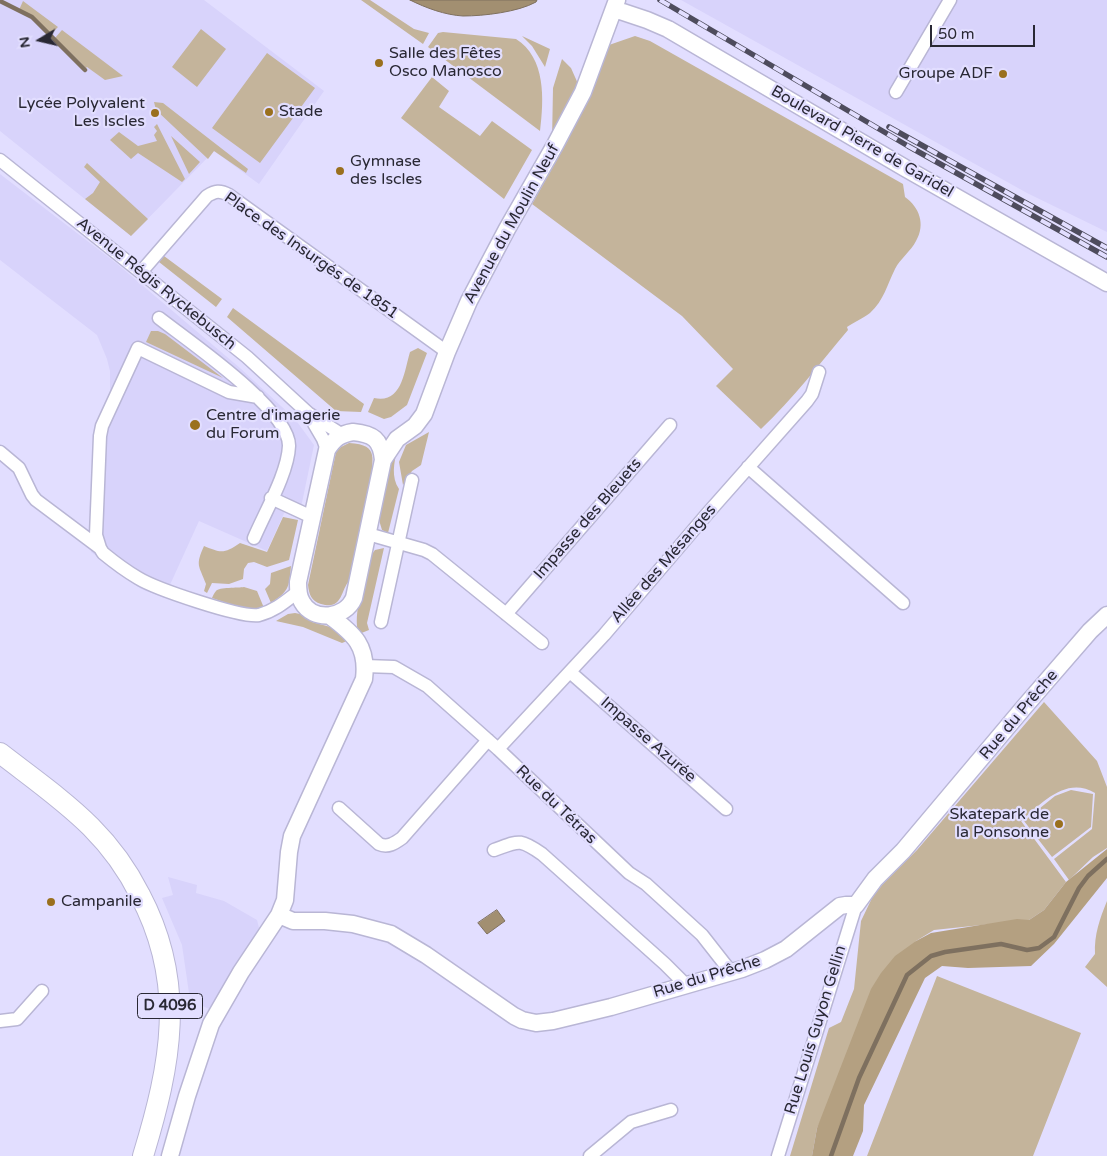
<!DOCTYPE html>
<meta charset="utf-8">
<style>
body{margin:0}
#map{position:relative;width:1107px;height:1156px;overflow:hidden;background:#e2deff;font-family:"Varela Round",sans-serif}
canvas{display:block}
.north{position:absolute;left:15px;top:15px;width:50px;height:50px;-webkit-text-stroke:4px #e2deff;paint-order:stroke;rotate:261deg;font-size:14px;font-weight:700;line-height:20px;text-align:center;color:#292834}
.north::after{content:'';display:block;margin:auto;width:18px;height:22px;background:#292834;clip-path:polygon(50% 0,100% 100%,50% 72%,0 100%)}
.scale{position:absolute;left:930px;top:25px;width:105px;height:22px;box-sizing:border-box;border:2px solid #292834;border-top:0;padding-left:6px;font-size:15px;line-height:18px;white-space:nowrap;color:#292834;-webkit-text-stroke:4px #e2deff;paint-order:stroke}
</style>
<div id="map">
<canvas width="1107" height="1156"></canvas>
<div class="north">N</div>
<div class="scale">50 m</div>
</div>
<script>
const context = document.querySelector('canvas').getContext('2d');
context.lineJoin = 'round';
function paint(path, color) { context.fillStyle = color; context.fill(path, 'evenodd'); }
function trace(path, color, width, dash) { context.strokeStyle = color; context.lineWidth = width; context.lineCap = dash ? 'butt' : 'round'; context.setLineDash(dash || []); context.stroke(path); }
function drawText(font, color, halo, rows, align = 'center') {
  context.font = font + ' "Varela Round",sans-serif'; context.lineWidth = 4.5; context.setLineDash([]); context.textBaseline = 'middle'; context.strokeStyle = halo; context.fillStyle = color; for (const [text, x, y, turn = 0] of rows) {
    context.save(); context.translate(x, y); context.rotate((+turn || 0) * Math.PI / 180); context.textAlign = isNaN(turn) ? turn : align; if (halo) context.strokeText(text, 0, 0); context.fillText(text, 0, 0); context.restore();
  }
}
paint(new Path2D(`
 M0 0H204L324 91 259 184 214 151 131 236 0 131Z
 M681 0H1107V232L1027 193Z
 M0 174 116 263 240 368 295 419 314 445 299 517 285 511 267 551 199 521 164 598 141 589 91 552 94 435 110 402V371L107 359 97 335 0 260Z
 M168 877 197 885 196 893 224 901 257 920 259 928 209 1009 190 1000 182 945 162 898 173 895Z`), '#d8d3fb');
paint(new Path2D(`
 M361 0H370L414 29 429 33 423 44Z
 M23 1 58 27 51 34 34 17 19 10Z
 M201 29 226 49 197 87 172 67Z
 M62 30 123 76 105 80 87 67 86 68 55 38Z
 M443 32 516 39C546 58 544 99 540 131L428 47 438 33Z
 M522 36 550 49 545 67 532 46Z
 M635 36 650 41 903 184 905 197C919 207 926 224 916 241 911 251 900 259 895 269 887 285 884 300 870 313 864 318 854 322 847 327L848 330C820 363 793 399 761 429L716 386 733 369 682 316 532 204 568 140 609 45Z
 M267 53 315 88 260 163 212 128Z
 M562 59 571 68 579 86 552 141 553 88Z
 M432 77 449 91 439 107 480 136 492 121 532 150 504 199 401 118Z
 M154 102 163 103 248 169 246 173 214 151 208 159 156 110Z
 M157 124 185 179 182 182 138 153 131 159 110 140 119 132 138 146 157 141 154 135 157 131 154 127Z
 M171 136 200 162 189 174Z
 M87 163 148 219 131 236 85 199 93 193 100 182 84 167Z
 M164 256 222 299 216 307 159 262Z
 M233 308 364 404 361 412 336 411 227 317Z
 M151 331H158L165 334 223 378 146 342Z
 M418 348 427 353 407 405 391 417 384 419 368 412 374 398C402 404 404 372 410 352Z
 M429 432 421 465 412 471 403 485 399 462 406 445Z
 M349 443C382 445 370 460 372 483L351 579C340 588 344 611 321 604 311 601 309 594 308 585L336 452 341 447Z
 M397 450C394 463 391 477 399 489L388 533 382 530 379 520 389 460Z
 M283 517 298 520 289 560 267 567 254 562 248 563 244 569 243 579 229 584 212 583 207 593 204 591 206 584C199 565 195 566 204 546 221 553 224 554 240 543L267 552Z
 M384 548 367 623 369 630 359 634C351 615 367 574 372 554L375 550Z
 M291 566C289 588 289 591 271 603L265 589 270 584 271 573Z
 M244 587 257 591 264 608 247 610 212 598C213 596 214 593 216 591 219 587 238 588 244 587Z
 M295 613 300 614 312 622 334 628 347 641 342 643 303 627 276 621 288 614Z
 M1044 702 1097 761 1107 787V848L1093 857 1069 880 1054 859 1092 829 1095 793C1066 776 1042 803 1021 821L1066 882 1044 910 1029 920 934 930 916 941 817 1128 812 1156H790L829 1028 841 1022 854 989 861 921 872 898 882 885 917 850Z
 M1071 790 1093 794 1091 827 1052 857 1024 821 1055 796Z
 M1107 901V987L1085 967 1095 954C1094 935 1100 918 1107 901Z
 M937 976 1081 1033 1033 1156H867Z`), '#c4b49b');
paint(new Path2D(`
 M1107 849V878L1054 944 1031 966 968 968 942 966 925 978 864 1105 863 1131 853 1156H812L817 1128 871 989 881 973 895 956 916 941 931 933 1017 919 1029 920 1044 910 1066 882Z`), '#b4a081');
const water = new Path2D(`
 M410 0H537L536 2C518 12 484 16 463 16 445 15 426 8 410 0Z
 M497 910 505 921 487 934 478 923Z`);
paint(water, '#a28f71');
trace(water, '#7e705f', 1);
trace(new Path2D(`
 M0 1 32 17 85 70
 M831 1156 859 1078 907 975 931 956 945 952 1001 944 1027 950 1039 948 1054 937 1079 888 1088 876 1107 859`), '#7e705f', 4.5);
const minor = new Path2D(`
 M896 92 950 0
 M0 160 247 357 308 413 341 434
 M141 272 207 196C215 191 220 190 229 195L447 352
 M159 318C187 340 290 410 289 446 288 473 265 512 254 538
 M258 397 229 392 138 348 102 426 100 436 96 535 100 548 103 553C114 562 126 571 138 578 156 589 241 618 259 615 275 611 286 601 299 591
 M309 415 323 439 327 450
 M0 452 19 468 32 495 36 500 100 548
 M748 467 903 603
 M271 498 312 517
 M368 534 424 550 432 554 542 643
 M506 614 670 425
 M381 622 412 480
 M365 666 394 667 427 686 498 749 629 873 646 884 702 935 731 972
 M570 672 726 809
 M498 749 604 635 707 514 807 401 812 394 819 372
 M339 808 379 844C388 848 395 843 402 838L488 740
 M494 850C519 841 519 838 542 854L665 964 686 985
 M0 1021 17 1019 42 991
 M590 1156 631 1122 671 1110
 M778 1156 856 905`);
const tertiary = new Path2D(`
 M614 9 647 20 668 29 905 168 1107 283
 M353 432C373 434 381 439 383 460L354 598C345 619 313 622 302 602 298 596 298 589 298 582L327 450C334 439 340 434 353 432Z
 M383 460 397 439 415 426 424 414 447 352 469 301 507 229 555 145 583 92 617 0
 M279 915 293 921H325L353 924 391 934 426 955 514 1016 522 1020 536 1023 553 1021 611 1007 742 969 765 960 786 949 840 906 846 905H856L875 879 903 851 1025 706 1090 631 1107 615
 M170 1156 187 1096 211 1024 241 972 279 915 285 900 289 852 292 836 364 679C368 646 354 634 330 616`);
const primary = new Path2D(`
 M0 753C31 777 64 800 91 827 111 847 128 871 140 895 187 984 171 1064 143 1156`);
trace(minor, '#b9b6d5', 15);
trace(tertiary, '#b9b6d5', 19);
trace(primary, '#b9b6d5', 22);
trace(minor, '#fff', 12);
trace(tertiary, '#fff', 16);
trace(primary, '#fff', 20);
const rail = new Path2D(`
 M660 0 908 146 1107 257
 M889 127 1107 248`);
trace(rail, '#4e4c5d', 5.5);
trace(rail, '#e2deff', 4, [11]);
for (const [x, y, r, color] of [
 [379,63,5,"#9a701e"],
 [1003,74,5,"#9a701e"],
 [269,112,5,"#9a701e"],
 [155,113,5,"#9a701e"],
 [340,171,5,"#9a701e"],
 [195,425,6,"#9a701e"],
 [1059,824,5,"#9a701e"],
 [51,902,5,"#9a701e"]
]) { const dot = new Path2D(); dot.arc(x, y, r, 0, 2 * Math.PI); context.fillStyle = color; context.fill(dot); trace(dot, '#e2deff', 2); }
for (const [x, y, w] of [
 [170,1006,65]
]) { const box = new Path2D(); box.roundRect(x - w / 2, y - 12.5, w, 25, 4); context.fillStyle = '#e2deff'; context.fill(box); trace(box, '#292834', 1); }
drawText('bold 15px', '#292834', null, [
 ["D 4096",170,1006]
]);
drawText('16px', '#292834', '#e2deff', [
 ["Salle des Fêtes",389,54],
 ["Osco Manosco",389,72],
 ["Groupe ADF",993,74,"right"],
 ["Lycée Polyvalent",145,104,"right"],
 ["Les Iscles",145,122,"right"],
 ["Stade",279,112],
 ["Gymnase",350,162],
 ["des Iscles",350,180],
 ["Centre d'imagerie",206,416],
 ["du Forum",206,434],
 ["Skatepark de",1049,815,"right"],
 ["la Ponsonne",1049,833,"right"],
 ["Campanile",61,902]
], 'left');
drawText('16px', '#292834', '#e2deff', [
 ["Boulevard Pierre de Garidel",862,142,30],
 ["Avenue du Moulin Neuf",512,224,-61],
 ["Place des Insurgés de 1851",311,256,35],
 ["Avenue Régis Ryckebusch",156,284,39],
 ["Impasse des Bleuets",588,519,-49],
 ["Allée des Mésanges",664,564,-49],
 ["Rue du Prêche",1019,715,-50],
 ["Impasse Azurée",648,740,41],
 ["Rue du Tétras",556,805,44],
 ["Rue du Prêche",707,977,-17],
 ["Rue Louis Guyon Gellin",816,1030,-73]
]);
</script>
